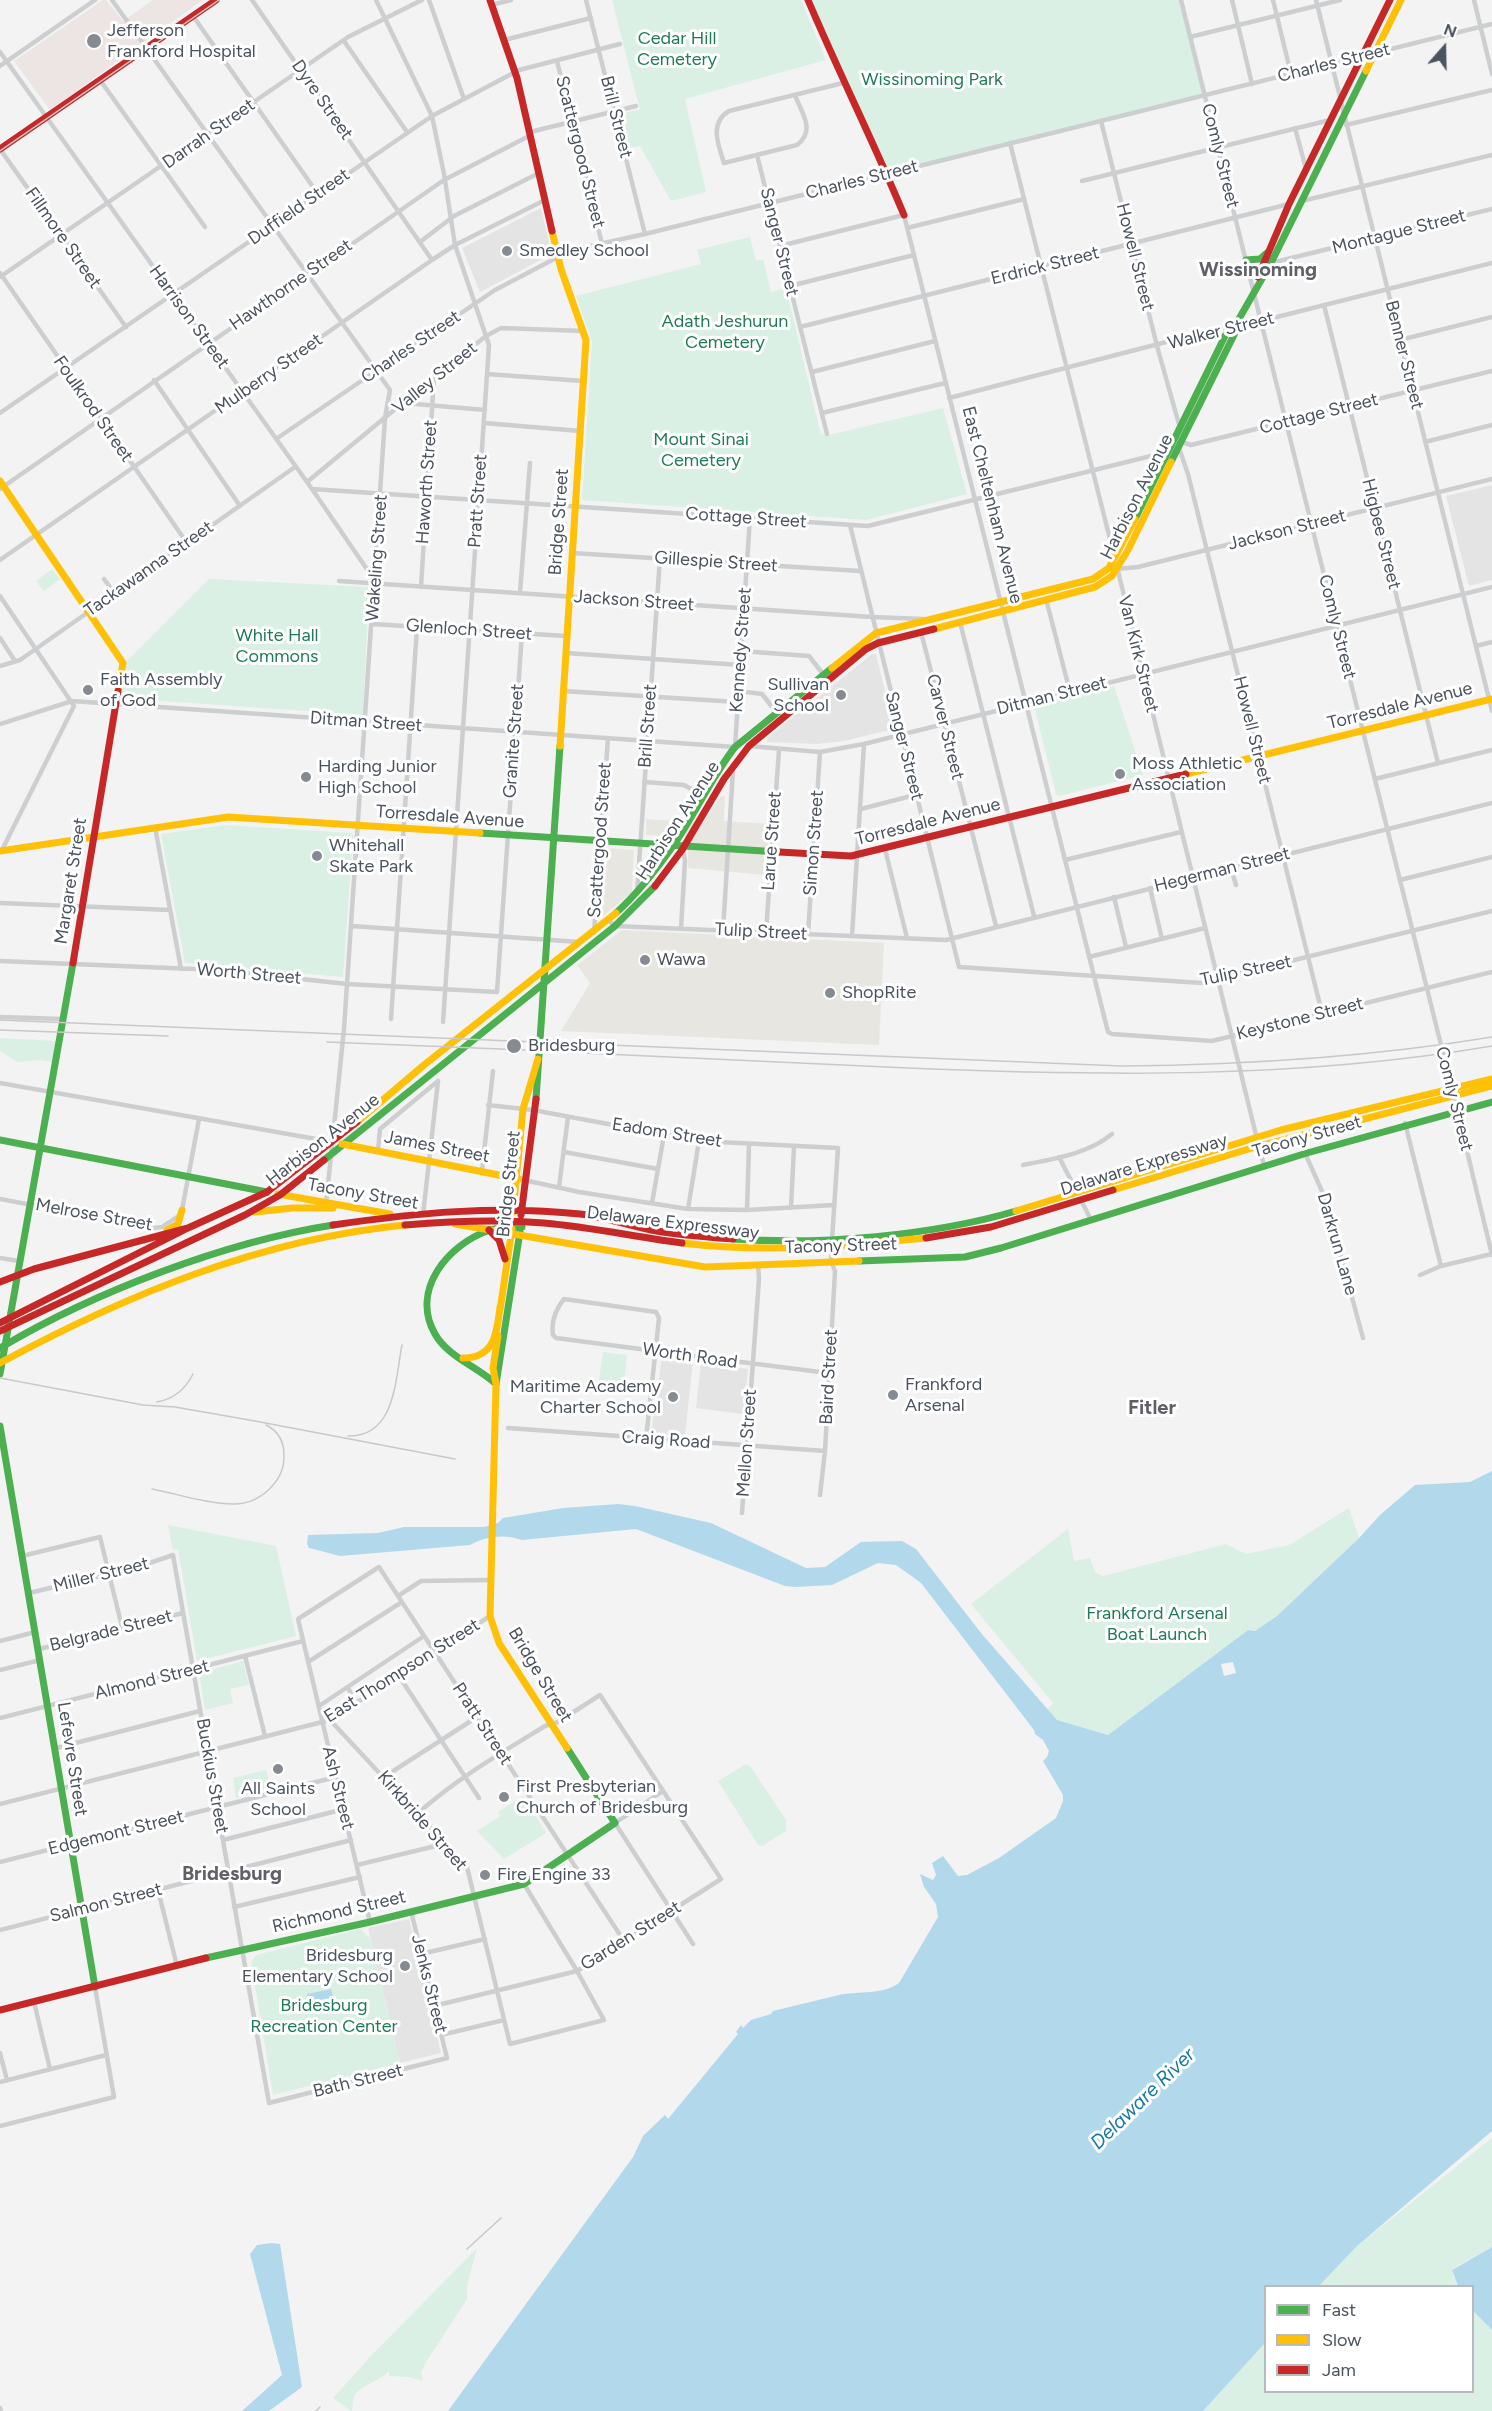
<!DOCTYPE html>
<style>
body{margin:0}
#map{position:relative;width:1492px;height:2411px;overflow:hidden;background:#f3f3f3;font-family:Figtree,sans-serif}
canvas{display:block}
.legend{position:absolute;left:1264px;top:2285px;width:210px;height:108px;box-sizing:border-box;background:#fff;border:2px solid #b7babf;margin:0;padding:8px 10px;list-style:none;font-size:18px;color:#4b535e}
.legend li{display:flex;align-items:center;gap:12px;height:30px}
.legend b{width:30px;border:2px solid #b7babf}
.north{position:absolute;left:1414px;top:18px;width:60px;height:60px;-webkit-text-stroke:4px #fff;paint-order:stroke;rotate:20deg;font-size:16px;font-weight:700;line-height:24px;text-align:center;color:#4b535e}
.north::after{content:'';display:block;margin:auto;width:21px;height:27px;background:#4b535e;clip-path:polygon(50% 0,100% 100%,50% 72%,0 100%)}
</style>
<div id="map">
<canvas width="1492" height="2411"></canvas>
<ul class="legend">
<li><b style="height:8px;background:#4caf50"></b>Fast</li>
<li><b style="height:8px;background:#ffc107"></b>Slow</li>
<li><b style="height:8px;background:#c62828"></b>Jam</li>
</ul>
<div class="north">N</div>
</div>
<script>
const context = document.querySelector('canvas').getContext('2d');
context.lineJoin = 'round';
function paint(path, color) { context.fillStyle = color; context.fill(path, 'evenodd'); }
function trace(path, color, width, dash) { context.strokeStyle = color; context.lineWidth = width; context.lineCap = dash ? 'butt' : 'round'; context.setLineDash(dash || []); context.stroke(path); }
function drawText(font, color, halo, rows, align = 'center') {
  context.font = font + ' Figtree,sans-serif'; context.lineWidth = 6; context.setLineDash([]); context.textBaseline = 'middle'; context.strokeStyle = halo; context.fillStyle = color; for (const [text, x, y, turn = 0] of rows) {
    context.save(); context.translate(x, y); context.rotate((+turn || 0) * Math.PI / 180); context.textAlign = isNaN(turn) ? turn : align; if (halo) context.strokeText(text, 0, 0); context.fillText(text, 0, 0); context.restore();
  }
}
paint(new Path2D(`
 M721 796H725L724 821 770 824 765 875 688 868V837L646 835V819L703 823Z
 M604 848 634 850 632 892 602 917H599Z
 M622 930 884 943 879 1045 561 1031 590 983 577 965Z`), '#e7e6e1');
paint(new Path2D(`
 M541 208 552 254 480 292 462 248Z
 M1492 485V580L1469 586 1446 496Z
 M872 654H876L894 729 844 741 817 744 767 742V738Z
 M662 1356 693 1360 685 1436 651 1435Z
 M701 1363 748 1369 743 1414 696 1408Z
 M409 1919 441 2053 400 2063 368 1928Z`), '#e5e4e4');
paint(new Path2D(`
 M103 0H106L123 21 153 0H203L50 110 14 61Z`), '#ede5e3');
paint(new Path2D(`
 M612 0H801L826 60 685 99 706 192 671 201 640 146 629 148 621 113 640 110Z
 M813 0H1181L1205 95 887 174 828 46Z
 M750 237 756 261 763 259 771 292 786 288 821 435 825 434V436L943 408 967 494 866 520 582 500 592 342 576 296 701 264 697 250Z
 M52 569 60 579 44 591 36 581Z
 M209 579 369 587 363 715 120 698 127 661Z
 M1114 686 1143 775 1059 796 1056 794 1034 706Z
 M225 825 351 833 353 835 343 977 185 963 161 834Z
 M0 1038 56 1041 53 1062 40 1060 17 1062 0 1051Z
 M603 1352 627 1355 624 1383 599 1380Z
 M1349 1508 1359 1538 1277 1616 1255 1631 1248 1630 1108 1735 1057 1720 1047 1710 1053 1703 971 1604 1068 1529 1074 1561 1090 1558 1095 1572 1103 1576 1226 1544 1246 1554 1289 1545Z
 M168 1525 276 1546 296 1636 197 1661 178 1549 173 1550Z
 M243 1661 249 1685 230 1689 233 1703 205 1710 199 1673Z
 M746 1764 750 1766 786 1820V1831L762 1846 758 1845 718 1781Z
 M266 1770 271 1789 236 1798 233 1778Z
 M523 1796 546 1833 504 1859 477 1831 500 1816 498 1812Z
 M360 1929 370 1938 400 2063 273 2095 251 1962 256 1955Z
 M1492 2138V2247L1453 2268V2276L1458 2286H1319L1356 2247Z
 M477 2248 467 2286V2299L425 2364 421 2372 423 2381 409 2377 389 2376V2371C381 2381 359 2385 354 2397 352 2402 354 2406 351 2411L333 2398 371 2356Z
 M1473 2311 1492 2330V2411H1203L1265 2343 1266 2392H1472Z`), '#daf0e4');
paint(new Path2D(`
 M1492 1471V2131L1356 2247 1319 2286H1266L1265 2343 1203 2411H448L633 2157 643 2136 665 2115 668 2119 738 2034 736 2032 741 2025 743 2028 751 2020 771 2014 773 2011C795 2006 817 2000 839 1995 858 1991 883 1995 899 1983L938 1917 936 1904 924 1887 920 1874 933 1880 936 1875 932 1863 943 1856 958 1876 967 1875 999 1858 1056 1818 1063 1801V1795L1043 1761 1047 1757 1049 1751 1043 1740 1035 1734 1034 1730 921 1583 896 1565 878 1563 832 1585 795 1587 785 1586 636 1529 522 1540C503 1534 487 1536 470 1545L340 1556 309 1548 307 1544 308 1535 378 1533 404 1527H484L498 1523 503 1518 563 1508 618 1504 635 1506 711 1523 806 1568 825 1567 861 1542 902 1541 916 1549 981 1633 1057 1720 1108 1735 1248 1630 1255 1631 1277 1616 1359 1538 1380 1515 1415 1485 1470 1482Z
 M331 1989 333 1997 309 2003 307 1994Z
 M272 2243 280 2244 302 2387 269 2411H242L282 2375 250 2254 257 2245Z
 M1492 2247V2330L1473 2311 1472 2286H1458L1452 2270Z`), '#b1d9eb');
paint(new Path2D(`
 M1233 1662 1236 1673 1224 1676 1221 1664Z`), '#f3f3f3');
trace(new Path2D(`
 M112 0 390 390 385 418 344 1029 326 1204
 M252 0 432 260
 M376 0 432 116 444 174 455 245 489 345 443 1022
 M429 0 464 99
 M586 0 645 234
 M1181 0 1452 1089
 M1232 0 1252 84
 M1273 0 1291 74
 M1316 0 1492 711
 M1474 0 1492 74
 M491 5 511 0
 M193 16 318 194
 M1190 37 1340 0
 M504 40 591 18
 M344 41 407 132
 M0 52 312 489 373 578
 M557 61 602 244
 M0 66 95 0
 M100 80 205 227
 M795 95C802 114 816 130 797 145L724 163C718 144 709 123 729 111L843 83
 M1101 121 1157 346 1180 428
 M1346 125 1492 90
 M1295 128 1306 169
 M530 132 636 106
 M1010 143 1115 559
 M0 149 126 327
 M757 155 827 434
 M1082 181 1330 120
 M1302 201 1492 155
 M907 228 1024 199
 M420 242 454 216 539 173
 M780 246 904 215 1108 1032 1112 1034 1212 1041 1492 972
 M1271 263 1492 209
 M0 273 187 543
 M0 277 348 37 422 0
 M790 286 914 255
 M1324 305 1438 763
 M800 327 1289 204
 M1400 340 1492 317
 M812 372 935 341
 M487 374 583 381
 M154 380 240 506
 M949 398 1236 324 1261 321 1492 263
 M404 403 485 410
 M0 413 432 116 519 70 620 44
 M822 413 945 383
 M484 423 580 431
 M276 439 495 290 558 257 581 248 645 234 1492 24
 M1182 442 1191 445 1492 371
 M1425 442 1492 425
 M1179 448 1188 474 1322 1013
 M307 482 434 377 486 336 501 328 583 331
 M0 489 444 180 531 135
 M312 489 868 526 1163 453 1168 449
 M850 525 959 967 1202 983 1492 911
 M572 553 860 571
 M0 560 432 260 455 245 545 200
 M1117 567 1257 1139
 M1117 569 1138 567 1492 479
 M104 579 115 594
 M339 581 872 617 924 619
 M421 587 434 377
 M520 593 530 463
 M0 596 74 706 2 850
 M1046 599 1070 692
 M960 622 1034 916
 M372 624 566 636
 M921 632 996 926
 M0 638 15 661
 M1476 646 1492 642
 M741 651 809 656 823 674
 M566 653 740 665
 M0 666 20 660 295 467
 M563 691 737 702
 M738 691 762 694 777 713
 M0 724 72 701 735 747 750 517
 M749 746 820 752 864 744 1492 587
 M1375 779 1492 750
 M644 782 684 785 703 796
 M861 809 915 795
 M155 827 181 969
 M885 849 907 938
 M1065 860 1181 832
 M1231 868 1236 885
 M1400 880 1492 857
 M1150 888 1162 939
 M637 893 660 558
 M1114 897 1126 947
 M0 903 170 910
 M608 920 615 926 946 940 1492 803
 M352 926 579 942
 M681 928 685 861 683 849
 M723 930 733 770
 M766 932 779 750
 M594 933 608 738
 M808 934 820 752
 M852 936 864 744
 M1089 957 1205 928
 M0 961 218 970 347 984 497 992 522 633
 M0 1017 63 1019
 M391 1019 417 627
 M0 1083 333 1142
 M1454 1097 1492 1255
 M488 1105 533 1110 699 1141 838 1148 832 1240
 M1405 1123 1441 1266
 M1259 1147 1264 1165
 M378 1151 380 1129 438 1081
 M564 1152 658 1169
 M1305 1153 1325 1198 1363 1338
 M1059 1157 1077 1192
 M1023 1165C1053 1159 1088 1154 1112 1134
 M482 1171 493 1071
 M524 1180 579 1192 688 1209 747 1210 834 1205
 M559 1187 568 1117
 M0 1199 153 1228 162 1227 177 1217
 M1081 1200 1091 1220
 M652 1203 664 1135
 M791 1208 794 1146
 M688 1209 699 1141
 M182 1210 199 1119
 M747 1210 749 1145
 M423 1215 438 1081
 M0 1258 19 1261
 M1420 1275 1441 1266 1492 1254
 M508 1428 825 1451
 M646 1439C650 1399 655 1358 659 1318L656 1312 564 1299C556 1309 551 1322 553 1335L556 1338C647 1350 737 1362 828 1373
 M820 1495 825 1451 835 1271 831 1261V1248
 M742 1513 759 1279 758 1264
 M22 1556 100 1537 122 1627
 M29 1593 138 1567 173 1555 269 2103 447 2058 411 1911
 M398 1596 421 1581 490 1580
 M0 1641 35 1632
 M39 1649 183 1613
 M245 1656 265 1736
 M308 1662 402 1602
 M0 1670 40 1660
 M399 1676 479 1798
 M347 1687 357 1702
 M319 1706 424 1636
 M0 1718 303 1641
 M330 1720 467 1867 510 2044 604 2020 577 1971 524 1884
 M56 1748 200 1711
 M384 1777 477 1717
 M663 1791 615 1823 693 1944
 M0 1804 330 1720 490 1616
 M417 1814C456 1779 501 1753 545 1726L558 1722 600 1695 721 1879 577 1971 434 2006
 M223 1840 344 1809
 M0 1862 336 1777
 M357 1865 444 1844
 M158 1890 177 1966
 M234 1907 360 1877
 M370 1922 298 1619 379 1567 624 1941
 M0 1930 351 1840
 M421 1954 485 1939
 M34 2002 50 2069
 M441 2035 504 2020
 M0 2053 7 2080
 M0 2082 106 2055
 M0 2126 114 2097 95 1987
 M0 2408 1 2411`), '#cdced0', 4.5);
trace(new Path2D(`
 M1246 260 1260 259 1267 253
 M1171 462 1234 335 1236 325
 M1135 519 1227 332 1236 324 1271 263 1366 71
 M480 833 779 852
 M616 913C638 893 656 870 673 846 695 814 711 778 735 747L832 668
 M536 1099 560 746
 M0 1140 267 1192
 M324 1160 615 926 655 886
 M733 1239C822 1245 930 1236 1016 1211
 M859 1261 965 1257 1001 1248 1307 1153 1492 1102
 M0 1348C94 1292 225 1242 333 1225
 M0 1374 73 963
 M496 1384 520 1232
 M496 1384C478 1367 448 1357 435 1334 410 1290 448 1244 490 1230 500 1227 511 1227 522 1227
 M0 1426 95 1987
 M206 1958 370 1922 524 1884 615 1823 567 1748`), '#4caf50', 7);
trace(new Path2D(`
 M1366 71 1401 0
 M552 231 561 269 586 340 560 746
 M0 481 123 663 118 691
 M934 629 1095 587 1112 576 1128 550 1171 462
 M832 668 876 633 1093 579 1109 568 1135 519
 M1186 774 1492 699
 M0 851 228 817 480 833
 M357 1122 424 1065 616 913
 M342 1144 519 1179
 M1113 1190 1252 1148 1492 1086
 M278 1194 390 1214
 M1016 1211 1281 1130 1492 1079
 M255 1212 292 1208H333
 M513 1212 523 1109 538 1059
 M455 1224 705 1267 859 1261
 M167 1230 178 1224 182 1210
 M682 1243C764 1253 844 1246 926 1238
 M500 1310 512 1229
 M498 1336 493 1368 496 1384 490 1616 499 1643 567 1748
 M463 1358C495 1358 497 1332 500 1307
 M0 1363C126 1295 261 1239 405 1225`), '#ffc107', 7);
trace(new Path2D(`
 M490 0 517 78 552 231
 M808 0C839 73 874 143 904 215
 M0 149 216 0
 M1258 277 1289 204 1390 0
 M779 852 851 856 1186 774
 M655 886 682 850 724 779 749 746 866 649 878 643 934 629
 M73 963 118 691
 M521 1215 536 1099
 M333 1225C415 1213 497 1205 580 1214 604 1217 627 1225 651 1230 678 1235 706 1237 733 1239
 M405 1225C451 1221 498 1219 544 1223 590 1227 636 1237 682 1243
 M489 1230 499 1240 505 1259
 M926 1238 991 1227 1113 1190
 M0 1282 34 1269 188 1228
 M0 1323 188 1228 267 1192 357 1122
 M0 1331 245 1215 280 1195 324 1160
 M0 2010 206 1958`), '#c62828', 7);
trace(new Path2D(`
 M0 151 219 0
 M0 1020 1121 1066C1245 1065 1370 1057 1492 1037
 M0 1030 168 1036
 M327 1042 525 1050
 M561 1052C676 1058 792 1063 908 1068 1105 1076 1297 1079 1492 1046
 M0 1378 143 1405 175 1407 255 1421 455 1459
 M157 1402C174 1399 185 1390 193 1374
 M348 1436C396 1437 395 1379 402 1345
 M152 1489C178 1494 207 1504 234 1504 260 1504 285 1481 284 1455 284 1441 278 1431 266 1425
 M467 2249 501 2218
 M316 2411 320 2407`), '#c8c8ca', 1.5);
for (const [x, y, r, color] of [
 [94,41,8,"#868b92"],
 [507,251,6,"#868b92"],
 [88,690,6,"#868b92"],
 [841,695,6,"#868b92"],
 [1120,774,6,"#868b92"],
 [306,777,6,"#868b92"],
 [317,856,6,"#868b92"],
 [645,960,6,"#868b92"],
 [830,993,6,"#868b92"],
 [514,1046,8,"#868b92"],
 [893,1395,6,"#868b92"],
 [673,1397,6,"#868b92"],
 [278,1769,6,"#868b92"],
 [504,1797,6,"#868b92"],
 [485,1875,6,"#868b92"],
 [405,1966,6,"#868b92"]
]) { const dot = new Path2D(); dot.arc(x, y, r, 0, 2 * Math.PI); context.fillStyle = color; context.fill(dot); trace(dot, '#fff', 2); }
drawText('18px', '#4b535e', '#fff', [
 ["Jefferson",107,31],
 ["Frankford Hospital",107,52],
 ["Smedley School",519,251],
 ["Faith Assembly",100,680],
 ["of God",100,701],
 ["Sullivan",829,685,"right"],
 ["School",829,706,"right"],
 ["Moss Athletic",1132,764],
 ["Association",1132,785],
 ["Harding Junior",318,767],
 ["High School",318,788],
 ["Whitehall",329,846],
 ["Skate Park",329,867],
 ["Wawa",657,960],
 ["ShopRite",842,993],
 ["Bridesburg",528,1046],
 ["Frankford",905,1385],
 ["Arsenal",905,1406],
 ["Maritime Academy",661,1387,"right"],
 ["Charter School",661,1408,"right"],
 ["First Presbyterian",516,1787],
 ["Church of Bridesburg",516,1808],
 ["All Saints",278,1789,"center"],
 ["School",278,1810,"center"],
 ["Fire Engine 33",497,1875],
 ["Bridesburg",393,1956,"right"],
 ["Elementary School",393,1977,"right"]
], 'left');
drawText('18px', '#1f7c56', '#fff', [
 ["Cedar Hill",677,39],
 ["Cemetery",677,60],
 ["Wissinoming Park",932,80],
 ["Adath Jeshurun",725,322],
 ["Cemetery",725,343],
 ["Mount Sinai",701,440],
 ["Cemetery",701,461],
 ["White Hall",277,636],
 ["Commons",277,657],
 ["Frankford Arsenal",1157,1614],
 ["Boat Launch",1157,1635],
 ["Bridesburg",324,2006],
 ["Recreation Center",324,2027]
]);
drawText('18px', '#4b535e', '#fff', [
 ["Charles Street",1334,63,-14],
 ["Dyre Street",322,100,55],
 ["Brill Street",616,117,76],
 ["Darrah Street",209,134,-35],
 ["Scattergood Street",580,152,76],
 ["Comly Street",1220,156,76],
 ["Charles Street",862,180,-14],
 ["Duffield Street",299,207,-35],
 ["Montague Street",1399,232,-14],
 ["Fillmore Street",63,238,55],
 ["Sanger Street",779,242,76],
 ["Howell Street",1135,257,76],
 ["Erdrick Street",1045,266,-14],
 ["Hawthorne Street",291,285,-35],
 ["Harrison Street",189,317,54],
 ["Walker Street",1221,331,-14],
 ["Charles Street",411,347,-34],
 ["Benner Street",1404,355,76],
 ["Mulberry Street",269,374,-35],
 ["Valley Street",435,378,-39],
 ["Foulkrod Street",93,409,55],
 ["Cottage Street",1319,414,-14],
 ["Haworth Street",427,482,-86],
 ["Harbison Avenue",1137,497,-63],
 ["Pratt Street",478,501,-86],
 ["East Cheltenham Avenue",992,505,76],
 ["Cottage Street",746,518,4],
 ["Bridge Street",559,522,-86],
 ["Jackson Street",1287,530,-14],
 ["Higbee Street",1381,534,76],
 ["Wakeling Street",377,558,-86],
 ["Gillespie Street",716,562,4],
 ["Tackawanna Street",149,569,-35],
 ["Jackson Street",634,601,4],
 ["Comly Street",1337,627,76],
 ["Glenloch Street",469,630,4],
 ["Kennedy Street",741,650,-86],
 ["Van Kirk Street",1138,654,76],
 ["Ditman Street",1052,696,-14],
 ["Torresdale Avenue",1400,706,-14],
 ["Ditman Street",366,722,4],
 ["Brill Street",648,726,-86],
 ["Carver Street",945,727,76],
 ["Howell Street",1252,730,76],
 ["Granite Street",514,741,-86],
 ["Sanger Street",904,746,76],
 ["Torresdale Avenue",450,817,4],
 ["Harbison Avenue",678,821,-57],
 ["Torresdale Avenue",928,822,-14],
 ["Scattergood Street",600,840,-86],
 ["Larue Street",772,841,-86],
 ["Simon Street",814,843,-86],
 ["Hegerman Street",1222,870,-14],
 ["Margaret Street",71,881,-81],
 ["Tulip Street",761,932,3],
 ["Tulip Street",1246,971,-12],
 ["Worth Street",249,974,5],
 ["Keystone Street",1300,1019,-14],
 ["Comly Street",1454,1099,76],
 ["Eadom Street",667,1133,9],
 ["Tacony Street",1307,1137,-16],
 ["Harbison Avenue",323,1140,-38],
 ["James Street",437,1147,11],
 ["Delaware Expressway",1144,1165,-17],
 ["Bridge Street",509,1184,-84],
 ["Tacony Street",363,1194,10],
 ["Melrose Street",94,1215,10],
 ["Delaware Expressway",673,1223,7],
 ["Darkrun Lane",1337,1244,74],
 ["Tacony Street",841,1246,-2],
 ["Worth Road",690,1356,8],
 ["Baird Street",829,1377,-87],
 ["Craig Road",666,1440,4],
 ["Mellon Street",747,1443,-86],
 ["Miller Street",101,1575,-14],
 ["Belgrade Street",111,1631,-14],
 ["East Thompson Street",402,1671,-32],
 ["Bridge Street",540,1675,59],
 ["Almond Street",152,1680,-14],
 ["Pratt Street",482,1724,57],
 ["Lefevre Street",72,1759,81],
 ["Buckius Street",212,1776,80],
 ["Ash Street",338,1788,76],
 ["Kirkbride Street",422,1821,49],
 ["Edgemont Street",116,1833,-14],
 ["Salmon Street",106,1903,-14],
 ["Richmond Street",339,1912,-13],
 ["Garden Street",631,1936,-32],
 ["Jenks Street",429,1984,76],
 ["Bath Street",358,2081,-14]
]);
drawText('bold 20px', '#5f6166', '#fff', [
 ["Wissinoming",1258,270],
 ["Fitler",1152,1408],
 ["Bridesburg",232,1874]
]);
drawText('italic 20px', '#177aa5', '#fff', [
 ["Delaware River",1143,2099,-44]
]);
</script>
